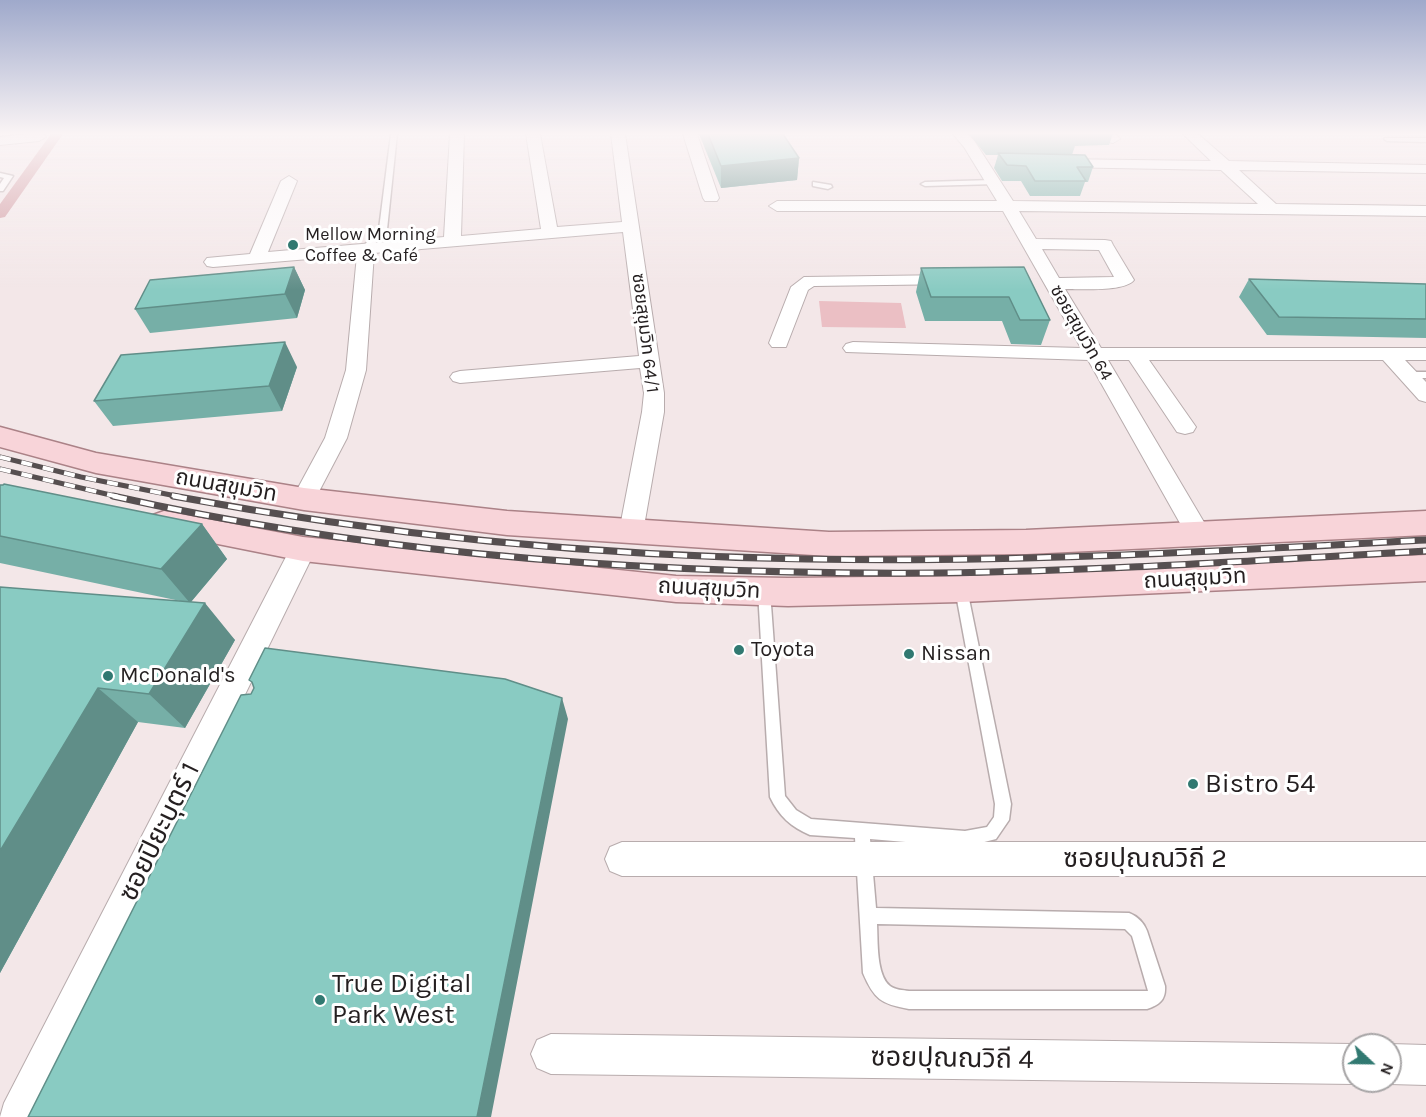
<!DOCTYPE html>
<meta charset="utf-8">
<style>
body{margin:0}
#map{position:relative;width:1426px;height:1117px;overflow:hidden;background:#f3e7e8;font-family:Karla,sans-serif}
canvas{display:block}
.north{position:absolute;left:1342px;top:1033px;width:60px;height:60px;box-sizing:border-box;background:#fff;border:2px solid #a7a5a6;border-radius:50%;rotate:112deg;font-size:16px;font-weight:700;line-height:24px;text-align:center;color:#241f20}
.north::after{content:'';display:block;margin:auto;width:21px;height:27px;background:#317971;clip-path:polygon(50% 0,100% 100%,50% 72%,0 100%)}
</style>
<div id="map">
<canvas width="1426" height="1117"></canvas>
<div class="north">N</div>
</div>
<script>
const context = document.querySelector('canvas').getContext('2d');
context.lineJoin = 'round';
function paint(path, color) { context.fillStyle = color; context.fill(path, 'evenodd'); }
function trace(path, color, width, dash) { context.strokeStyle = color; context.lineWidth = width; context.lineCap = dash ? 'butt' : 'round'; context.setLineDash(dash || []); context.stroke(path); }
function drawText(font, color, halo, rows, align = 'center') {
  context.font = font + ' Karla,"Noto Sans Thai",sans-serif'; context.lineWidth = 6; context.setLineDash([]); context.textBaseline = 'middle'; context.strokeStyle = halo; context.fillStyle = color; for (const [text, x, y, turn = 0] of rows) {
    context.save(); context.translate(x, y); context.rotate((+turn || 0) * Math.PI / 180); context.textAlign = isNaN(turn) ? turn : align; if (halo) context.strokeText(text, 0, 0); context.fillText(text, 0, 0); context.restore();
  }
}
paint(new Path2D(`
 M819 301 901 303 906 328 822 327Z`), '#ebbfc4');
paint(new Path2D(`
 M51 134H63L5 217 0 218V204Z`), '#d199a0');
const service = new Path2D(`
 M391 134H397L386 239 377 242 366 250H363V246L372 238 378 237Z
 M1385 138H1426V142L1387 141 1384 139Z
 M0 173 13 176 3 191H0V184L4 178 0 177Z
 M993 180 997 182 996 184 925 186 921 184 925 182Z
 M813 182 831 185 832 187 828 189 813 186Z
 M1426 372V378H1408L1403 375 1408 372Z
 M961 584 965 586 967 589 1011 804 1009 820 996 839 965 847 870 839 876 908 1129 913C1137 916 1144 923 1147 931L1165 986C1166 1000 1159 1005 1147 1009H909C881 1004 874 999 863 973L855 838 810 835C791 827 779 816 770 797L758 591 760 588H768L770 591 785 796 796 810 811 819 965 831 987 827 994 817 995 804 955 589 957 586ZM877 924 1125 929 1132 936 1148 991H909C903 990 895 990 890 986 876 975 878 941 877 924Z`);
const minor = new Path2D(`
 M27 134H44L46 137 39 141 0 145V137Z
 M450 134H464L461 236 541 229 526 134H540L557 227 622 222 611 134H625L664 393V412L643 532 640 539 631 541 622 539 619 532 642 412 644 393 640 368 460 383 453 381 450 377 453 373 460 371 639 356 623 232 374 253 366 370 347 438 312 505 304 508 296 505 292 499 325 438 346 370 357 255 213 267 207 266 204 262 207 258 250 254 281 181 289 176 297 181 268 252 444 237Z
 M683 134H697L719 198 717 201H705L703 198Z
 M953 134H968L975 142 1013 201 1258 204 1221 170 1057 167 1050 163 1057 159 1211 161 1183 134H1198L1229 161 1426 165V173L1239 170 1276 204 1426 206V216L1019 211 1036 239 1105 240 1111 241 1113 245 1134 280C1125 292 1081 289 1065 289L1101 348H1426V360H1405L1426 382V402L1419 400 1383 360H1149L1196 427 1193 432 1185 434 1177 432 1129 360H1108L1211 534 1208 541 1199 543 1190 541 1088 360 846 352 843 348 846 344 853 342 1081 348 1003 211H777L769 206 777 201H997L964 147ZM1042 249 1099 250 1114 277 1059 278Z
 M1102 134H1116L1120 139 1113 143 1108 142Z
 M951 275 957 276 960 280 957 284 814 286 808 290 786 347H772L769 343 791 287 804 277Z
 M303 539 312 542 316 549 39 1117H0L4 1103 290 549 294 542Z
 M622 842H1426V876H622L610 871 605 859 610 847Z
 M551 1034 1354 1044V1081H1360L1354 1084 551 1074 537 1068 531 1054 537 1040Z
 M1390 1044 1426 1045V1085L1390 1084 1384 1081H1390Z`);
const primary = new Path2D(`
 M0 427 96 453 304 488 507 511 829 532 1026 530 1426 511V535L1026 554 829 556 507 535 304 510 96 473 0 447Z
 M164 511 303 537 676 576 788 578 961 576 1426 555V581L961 602 788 606 676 602 303 561 153 531 148 523 153 515Z`);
trace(service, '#b8acad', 3);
trace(minor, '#b8acad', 2);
trace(primary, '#ab8287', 3);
paint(service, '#fff');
paint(minor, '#fff');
paint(primary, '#f8d4d9');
const railFar1 = new Path2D(`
 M0 457 81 477 181 497
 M0 469 119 497`);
const rail = new Path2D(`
 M113 496C378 556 664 575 936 573 1099 571 1263 560 1426 551
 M173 496C382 535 594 556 807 559 1014 563 1220 551 1426 540`);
trace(railFar1, '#564f50', 5);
trace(rail, '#564f50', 7);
trace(railFar1, '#fff', 4, [11]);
trace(rail, '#fff', 4.5, [14]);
paint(new Path2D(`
 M699 134H783L799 158 797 180 721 188Z
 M969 134H1113L1109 145 1075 146 1072 155 1093 167 1088 182H1085L1080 196H1030L1021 181H1002L994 168 998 155H986Z
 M294 267 305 290 297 318 150 333 135 309Z
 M1024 267 1050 320 1041 345 1011 344 1002 321H925L916 292 921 268Z
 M1249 279 1426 284V338L1267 335 1239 297Z
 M297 367 282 411 113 426 94 401Z
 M0 485 202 524 227 559 191 602 235 640 185 728 138 722 0 973V587L185 602 0 563Z`), '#76afa7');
paint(new Path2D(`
 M799 158 797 180 721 188V166Z
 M294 267 305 290 297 318 285 294Z
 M285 342 297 367 282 411 269 386Z
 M202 524 227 559 190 603 161 569Z
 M205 603 235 640 185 728 149 694Z
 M98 688 138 722 0 973V851Z
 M562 698 568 719 491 1117H477Z`), '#608e88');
const building = new Path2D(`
 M708 134H783L799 158 721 166Z
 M998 153 1085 155 1093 167H1077L1086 181H1035L1026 166 1007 165Z
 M294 267 285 294 135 309 150 280Z
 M1024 267 1050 320H1020L1009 297H931L921 268Z
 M1249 279 1426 284V319L1279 317Z
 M285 342 269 386 94 401 121 355Z
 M4 484 202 524 161 569 0 536V485H3Z
 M0 587 205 603 149 694 98 688 0 851Z
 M265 648 505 679 562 698 477 1117H28L241 695 251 694 254 688 252 682 249 680Z`);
paint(building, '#89cbc2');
trace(building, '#608e88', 1.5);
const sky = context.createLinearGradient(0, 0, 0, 290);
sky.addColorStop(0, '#9fa9cb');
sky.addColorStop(0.46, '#faf4f5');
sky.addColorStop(1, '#faf4f500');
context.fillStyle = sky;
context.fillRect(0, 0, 1426, 290);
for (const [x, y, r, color] of [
 [293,245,6,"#317971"],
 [739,650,6,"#317971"],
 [909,654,6,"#317971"],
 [108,676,6,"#317971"],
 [1193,784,6,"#317971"],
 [320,1000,6,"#317971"]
]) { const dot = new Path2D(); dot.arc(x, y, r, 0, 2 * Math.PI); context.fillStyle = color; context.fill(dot); trace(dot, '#fff', 2); }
drawText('18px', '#241f20', '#fff', [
 ["Mellow Morning",305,235],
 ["Coffee & Café",305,256]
], 'left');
drawText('18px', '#241f20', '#fff', [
 ["ซอยสุขุมวิท 64/1",645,333,83],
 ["ซอยสุขุมวิท 64",1081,333,60]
]);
drawText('22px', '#241f20', '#fff', [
 ["ถนนสุขุมวิท",226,486,10],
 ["ถนนสุขุมวิท",1195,579,-3],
 ["ถนนสุขุมวิท",709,589,3]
]);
drawText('22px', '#241f20', '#fff', [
 ["Toyota",751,650],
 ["Nissan",921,654],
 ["McDonald's",120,676]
], 'left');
drawText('27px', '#241f20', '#fff', [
 ["Bistro 54",1205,784],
 ["True Digital",332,984],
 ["Park West",332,1015]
], 'left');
drawText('27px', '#241f20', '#fff', [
 ["ซอยปิยะบุตร์ 1",160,832,-64],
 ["ซอยปุณณวิถี 2",1145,859],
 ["ซอยปุณณวิถี 4",952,1059,1]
]);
</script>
